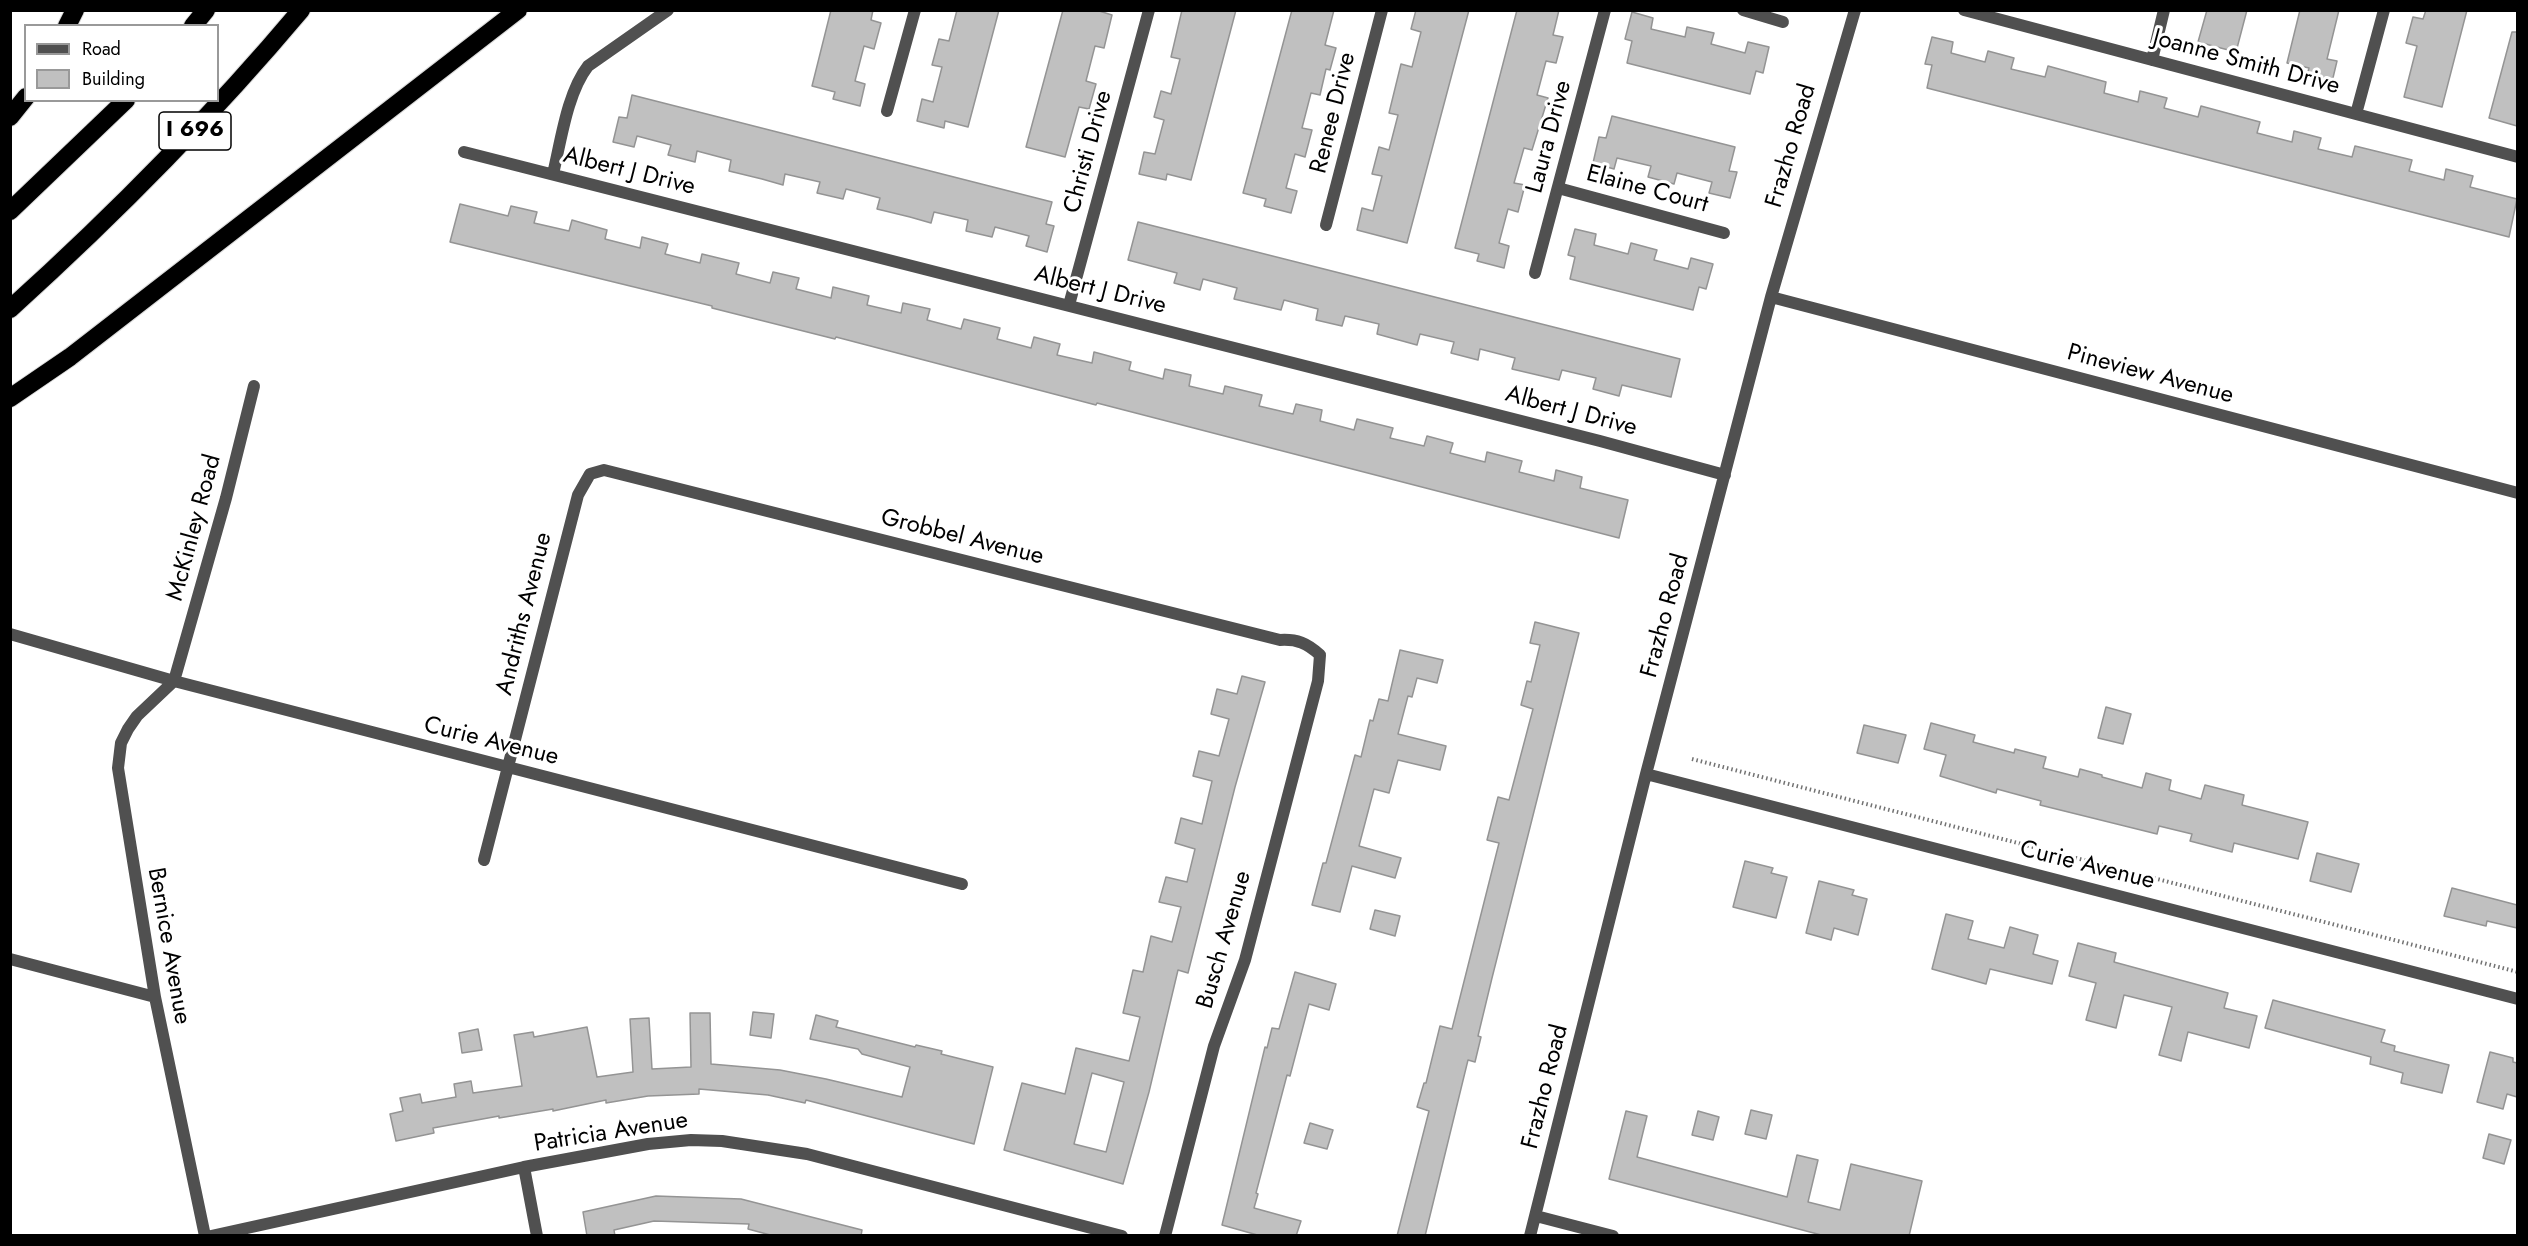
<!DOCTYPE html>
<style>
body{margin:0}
#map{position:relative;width:2528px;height:1246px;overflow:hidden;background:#fff;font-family:Jost,sans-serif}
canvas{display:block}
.frame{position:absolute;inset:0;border:12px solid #000;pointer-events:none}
.legend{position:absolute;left:24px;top:24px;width:195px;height:78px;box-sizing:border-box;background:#fff;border:2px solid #999;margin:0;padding:8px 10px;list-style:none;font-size:18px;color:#000}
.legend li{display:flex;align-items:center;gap:12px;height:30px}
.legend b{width:30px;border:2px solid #999}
</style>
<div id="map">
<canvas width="2528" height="1246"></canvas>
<div class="frame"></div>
<ul class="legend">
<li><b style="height:8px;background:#505050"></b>Road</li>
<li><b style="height:16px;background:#c0c0c0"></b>Building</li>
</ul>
</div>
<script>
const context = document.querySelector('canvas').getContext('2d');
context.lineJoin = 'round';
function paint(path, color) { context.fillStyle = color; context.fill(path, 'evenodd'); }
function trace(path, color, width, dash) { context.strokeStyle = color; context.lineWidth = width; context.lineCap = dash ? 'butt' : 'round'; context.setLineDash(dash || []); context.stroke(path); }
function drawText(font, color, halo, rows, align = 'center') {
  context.font = font + ' Jost,sans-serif'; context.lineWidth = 6; context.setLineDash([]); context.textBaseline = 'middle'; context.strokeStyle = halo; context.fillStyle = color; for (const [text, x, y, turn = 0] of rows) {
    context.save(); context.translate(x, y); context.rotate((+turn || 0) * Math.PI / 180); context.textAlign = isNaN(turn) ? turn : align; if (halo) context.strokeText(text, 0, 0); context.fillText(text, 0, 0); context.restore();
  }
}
const building = new Path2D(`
 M831 10H873L871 20 881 23 874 49 864 46 855 81 865 84 860 106 833 99 835 92 812 86Z
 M957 10H999L968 127 945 121 944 128 917 121 922 99 933 102 942 67 932 65 939 39 949 41Z
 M1063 10H1096L1112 15 1104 48 1095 46 1086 81 1096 84 1089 109 1079 107 1065 157 1026 147Z
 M1182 10H1236L1191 180 1167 174 1166 180 1139 174 1144 152 1155 154 1164 120 1154 117 1161 91 1171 94 1180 59 1171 57Z
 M1292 10H1334L1325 45 1336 48 1330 70 1326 69 1320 95 1311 93 1302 128 1312 130 1305 157 1295 154 1286 188 1297 191 1291 213 1264 206 1266 199 1243 193Z
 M1416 10H1469L1407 243 1357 230 1362 208 1373 211 1382 176 1372 174 1379 147 1389 150 1398 115 1389 113 1401 64 1412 67 1421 32 1411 29Z
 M1517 10H1559L1553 35 1563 37 1556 63 1546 61 1537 95 1548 98 1532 150 1524 148 1514 183 1525 185 1518 212 1508 209 1499 243 1509 246 1504 268 1477 261 1479 254 1455 248Z
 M2207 10H2247L2236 52 2198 42Z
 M2300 10H2339L2327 59 2337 61 2332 82 2307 75 2309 68 2287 63Z
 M2426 10H2467L2442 107 2404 97 2417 46 2406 43 2413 17 2423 19Z
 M1632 12 1653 18 1651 29 1685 37 1687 27 1714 33 1711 44 1745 53 1748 42 1769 47 1763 73 1756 71 1750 94 1627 63 1632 41 1625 39Z
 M2512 32H2517V126L2489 118Z
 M1932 37 1953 42 1951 53 1985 62 1988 51 2014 58 2011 69 2045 77 2048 66 2106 82 2104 93 2138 102 2140 91 2167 98 2164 108 2198 117 2201 106 2260 122 2257 133 2292 142 2294 131 2321 138 2318 149 2352 157 2355 146 2412 160 2409 171 2444 180 2446 169 2473 176 2470 187 2517 199 2509 237 1927 88 1932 65 1925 64Z
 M632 95 1052 202 1046 224 1054 226 1047 252 1026 246 1029 236 995 227 992 237 966 231 968 220 934 212 931 223 910 217 877 209 880 198 846 189 843 199 817 193 820 182 785 174 783 185 762 179 729 171 731 160 697 151 695 162 668 155 671 145 637 136 634 147 613 142 619 117 627 118Z
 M1612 116 1735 147 1729 171 1737 172 1730 198 1709 193 1712 182 1677 173 1674 184 1648 177 1651 166 1617 158 1614 169 1593 163 1599 137 1606 138Z
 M460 204 508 216 511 206 537 212 534 223 569 231 572 220 607 230 605 239 640 248 642 237 668 244 665 254 700 263 702 254 739 263 736 274 770 283 773 272 799 278 796 289 831 298 833 287 869 296 867 305 901 313 903 303 930 309 927 320 961 329 964 319 1000 328 997 339 1031 348 1034 337 1060 344 1057 355 1092 363 1094 352 1131 362 1129 370 1163 379 1165 369 1191 375 1189 386 1223 394 1225 386 1262 395 1259 406 1293 414 1296 404 1322 410 1320 421 1354 430 1357 419 1393 428 1390 438 1424 446 1427 436 1453 443 1450 453 1485 462 1487 452 1522 461 1519 472 1554 481 1556 470 1582 477 1580 488 1628 500 1619 538 1097 403 1096 405 836 337 835 339 712 308V306L450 242Z
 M1138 222 1680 359 1671 397 1622 385 1619 396 1593 389 1596 378 1562 370 1559 380 1512 369 1515 358 1480 349 1478 360 1451 353 1454 342 1420 334 1417 345 1377 334 1379 324 1345 316 1342 326 1316 320 1318 309 1284 300 1281 310 1234 299 1237 288 1203 279 1200 290 1174 283 1177 273 1128 260Z
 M1575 229 1596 234 1594 245 1628 254 1631 243 1657 250 1654 260 1688 269 1691 258 1713 264 1706 289 1699 287 1693 310 1570 279 1575 257 1568 255Z
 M1535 622 1579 633 1492 978 1478 1036 1481 1037 1475 1062 1468 1060 1425 1236H1397L1429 1111 1417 1107 1424 1083H1426L1440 1026 1452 1029 1499 843 1487 840 1498 797 1509 800 1533 709 1521 705 1527 681 1531 682 1540 645 1530 643Z
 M1400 650 1443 660 1437 683 1417 678 1412 697 1408 696 1398 734 1446 746 1440 770 1398 760 1389 793 1374 789 1359 846 1401 858 1395 878 1352 866 1340 912 1312 905 1323 863H1326L1355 755 1361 757 1370 720 1373 721 1379 699 1388 701Z
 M1242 676 1265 682 1235 787 1188 973 1178 970 1149 1092 1123 1184 1004 1150 1022 1083 1065 1094 1076 1048 1129 1061 1140 1017 1123 1013 1133 970 1143 972 1151 936 1172 942 1181 907 1159 902 1166 877 1187 882 1195 849 1175 843 1181 818 1202 824 1212 781 1193 776 1199 751 1219 756 1229 719 1211 714 1217 689 1237 694ZM1092 1073 1124 1082 1106 1152 1074 1144Z
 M2106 707 2131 714 2123 744 2098 738Z
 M1931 723 1975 735 1973 742 2014 753 2015 749 2046 757 2043 768 2078 777 2080 769 2102 775V777L2142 788 2146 773 2171 780 2169 790 2201 799 2205 785 2244 795 2242 805 2308 822 2298 859 2234 843 2232 852 2190 841 2192 834 2159 826 2157 834 2040 805 2041 801 1997 789 1996 793 1940 776 1946 755 1924 749Z
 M1864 725 1906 735 1898 763 1857 753Z
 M2317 853 2359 864 2351 892 2310 881Z
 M1745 861 1773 868 1771 873 1787 877 1776 918 1733 907Z
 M1819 881 1854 890 1852 895 1867 899 1858 935 1834 928 1831 940 1806 933Z
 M2452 888 2517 905V928L2487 921 2486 926 2444 916Z
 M1375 910 1400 916 1395 936 1370 929Z
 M1946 914 1973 921 1968 939 2004 948 2010 927 2038 935 2033 954 2058 961 2052 984 1990 969 1986 984 1932 969Z
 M2078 943 2116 953 2114 962 2228 993 2224 1008 2257 1016 2249 1048 2188 1032 2181 1061 2159 1055 2172 1007 2124 995 2116 1028 2086 1020 2096 983 2069 976Z
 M1295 972 1336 984 1329 1010 1309 1004 1290 1076 1287 1075 1256 1193 1258 1194 1254 1208 1301 1221 1296 1236H1261L1222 1225 1265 1047 1267 1048 1272 1028 1279 1029Z
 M2273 1000 2385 1030 2381 1042 2395 1046 2394 1051 2449 1065 2442 1093 2401 1083 2403 1073 2370 1064 2371 1057 2265 1028Z
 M753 1012 774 1014 771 1038 750 1035Z
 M690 1013H710L711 1064 780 1070 826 1079 902 1097 910 1067 862 1054 858 1049 810 1039 816 1015 838 1021 836 1027 915 1047 916 1045 942 1051 941 1054 993 1067 974 1144 806 1100 805 1103 768 1095 699 1089V1094L648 1096 606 1103V1100L553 1111V1109L499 1118V1116L433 1128 434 1133 396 1141 390 1114 403 1111 400 1098 420 1094 422 1103 456 1097 454 1084 471 1081 473 1093 522 1086 514 1035 533 1032 534 1037 587 1027 597 1077 633 1072 630 1019 649 1018 652 1069 691 1067Z
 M478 1029 482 1050 462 1053 459 1033Z
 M2490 1052 2513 1058V1062L2517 1063V1097L2507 1094 2503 1109 2477 1102Z
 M1751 1110 1772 1115 1766 1139 1745 1134Z
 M1626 1111 1647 1116 1637 1157 1787 1197 1797 1155 1818 1160 1808 1202 1840 1210 1851 1164 1922 1181 1909 1236H1825L1609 1179Z
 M1698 1111 1719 1117 1713 1140 1692 1135Z
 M1310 1123 1333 1130 1327 1149 1304 1143Z
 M2489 1134 2511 1140 2504 1164 2483 1158Z
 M656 1196 741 1199 862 1230 861 1236H774L748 1229 749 1224 654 1221 614 1230 615 1236H587L583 1212Z`);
paint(building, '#c0c0c0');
trace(building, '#949494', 1.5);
const motorway = new Path2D(`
 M67 26 75 10
 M193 26 206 10
 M10 117 26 97
 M10 211 126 100
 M10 309C114 215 211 117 301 10
 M10 398 70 357 518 10`);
trace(motorway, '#dbdbdb', 20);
trace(new Path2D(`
 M1692 759 2518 972`), '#727272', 4, [1.5, 3]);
trace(new Path2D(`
 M1743 10 1783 22
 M1964 10 2518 157
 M2152 60 2164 10
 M887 111 915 10
 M2356 114 2384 10
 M464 152 1600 441 1725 475
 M553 174C561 141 567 93 588 66L668 10
 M1558 188 1724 233
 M1326 225 1382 10
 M1535 273 1605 10
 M1771 297 2518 493
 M1069 305 1149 10
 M10 634 174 681 962 884
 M1646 774 2518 999
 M484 860 578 495 590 474 604 470 1280 640C1297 639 1307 643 1320 655L1318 681 1245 960 1214 1046 1165 1236
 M10 959 155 997
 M524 1167 537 1236
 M1536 1216 1613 1236
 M205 1236 155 997 118 768 121 743 128 729 137 716 174 681 226 498 254 386
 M211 1236 524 1167 648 1144 691 1140 722 1141 807 1154 1122 1236
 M1530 1236 1646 774 1771 297 1855 10`), '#505050', 12);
trace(motorway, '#000', 18);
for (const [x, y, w] of [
 [195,131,72]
]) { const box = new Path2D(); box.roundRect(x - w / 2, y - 19, w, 38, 4.5); context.fillStyle = '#fff'; context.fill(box); trace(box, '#000', 1.5); }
drawText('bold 22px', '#000', null, [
 ["I 696",195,131]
]);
drawText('24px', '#000', '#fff', [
 ["Joanne Smith Drive",2246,63,15],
 ["Renee Drive",1334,113,-76],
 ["Laura Drive",1550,137,-75],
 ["Frazho Road",1792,146,-74],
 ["Christi Drive",1089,152,-75],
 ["Albert J Drive",629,172,14],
 ["Elaine Court",1647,190,15],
 ["Albert J Drive",1100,291,14],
 ["Pineview Avenue",2150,375,15],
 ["Albert J Drive",1571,412,15],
 ["McKinley Road",195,528,-75],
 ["Grobbel Avenue",962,538,14],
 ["Andriths Avenue",525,614,-76],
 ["Frazho Road",1666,616,-75],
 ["Curie Avenue",491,742,14],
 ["Curie Avenue",2087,866,14],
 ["Busch Avenue",1225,940,-74],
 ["Bernice Avenue",168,946,80],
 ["Frazho Road",1546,1087,-76],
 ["Patricia Avenue",611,1133,-9]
]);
</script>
